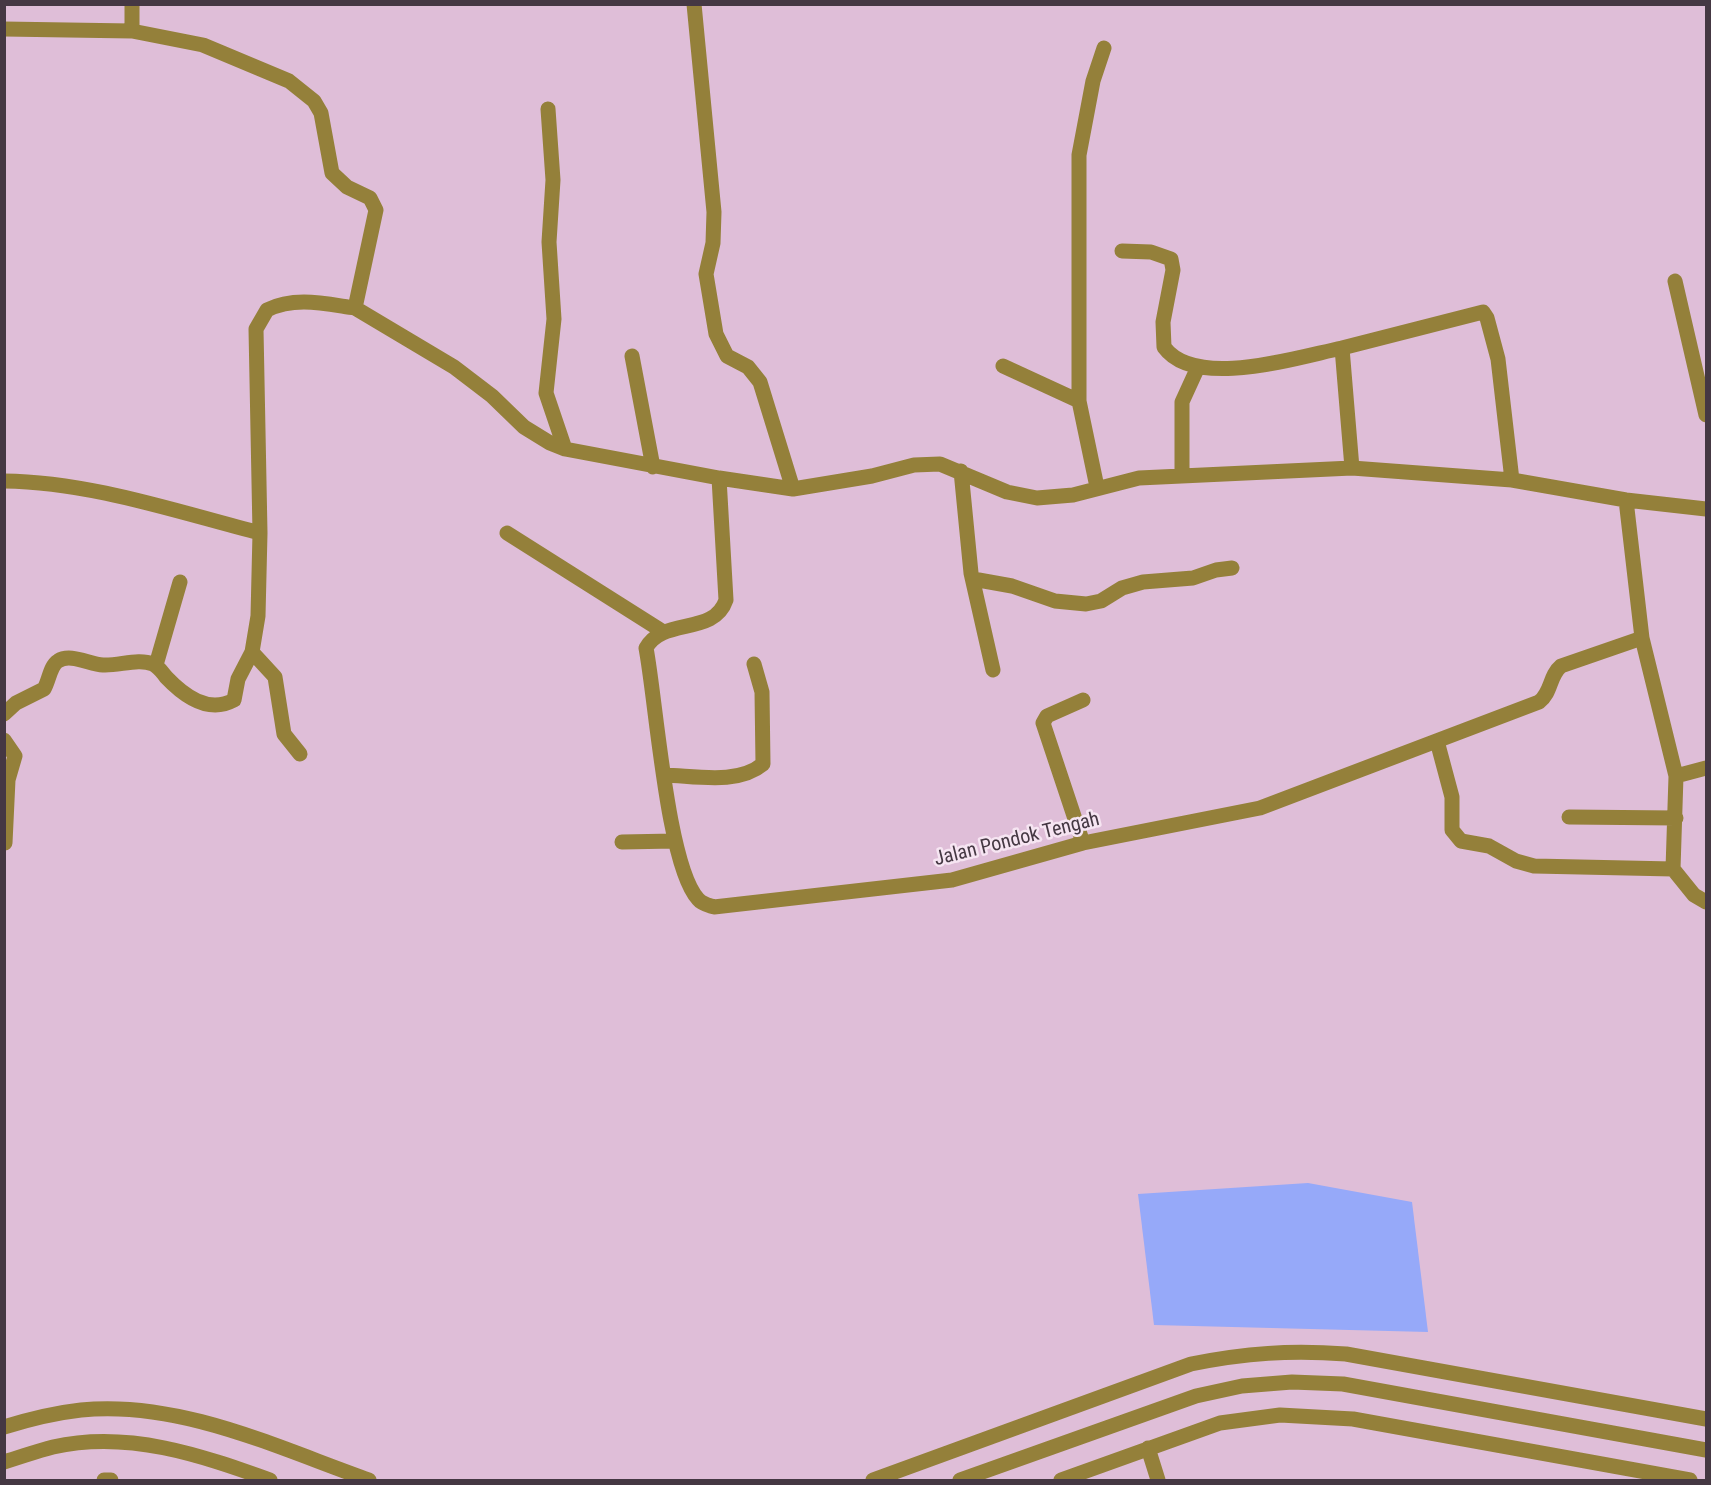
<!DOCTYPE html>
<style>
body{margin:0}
#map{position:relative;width:1711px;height:1485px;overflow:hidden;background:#dfbed8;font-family:"Roboto Condensed",sans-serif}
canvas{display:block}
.frame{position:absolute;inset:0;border:6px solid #453843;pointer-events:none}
</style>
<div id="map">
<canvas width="1711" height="1485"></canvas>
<div class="frame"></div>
</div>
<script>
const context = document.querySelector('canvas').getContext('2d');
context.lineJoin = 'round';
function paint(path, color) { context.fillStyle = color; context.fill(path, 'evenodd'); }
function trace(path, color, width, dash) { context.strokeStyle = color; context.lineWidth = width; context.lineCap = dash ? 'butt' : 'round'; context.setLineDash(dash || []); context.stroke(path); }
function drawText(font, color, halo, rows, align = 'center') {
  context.font = font + ' "Roboto Condensed",sans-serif'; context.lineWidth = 5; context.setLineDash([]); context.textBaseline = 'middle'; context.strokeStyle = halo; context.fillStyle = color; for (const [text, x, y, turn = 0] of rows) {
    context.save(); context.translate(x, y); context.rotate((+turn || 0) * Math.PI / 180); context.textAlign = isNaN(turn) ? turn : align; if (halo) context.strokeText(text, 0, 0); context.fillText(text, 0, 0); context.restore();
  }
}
paint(new Path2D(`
 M1308 1183 1412 1202 1428 1332 1154 1325 1138 1194Z`), '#96a9f9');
trace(new Path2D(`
 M132 4V31
 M694 4 714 212 713 243 706 274 716 334 727 356 748 367 760 382 793 489
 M4 29 132 31 203 45 289 81 314 101 321 113 332 173 347 187 370 198 376 210 355 308 454 367 492 396 524 427 550 443 565 449 719 478 793 489 872 476 914 465 940 464 1007 492 1037 498 1073 495 1139 478 1352 468 1512 480 1626 500 1706 509
 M548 109 553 180 549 242 554 319 546 393 565 449
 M1122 251 1151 252 1171 259 1173 270 1163 322 1164 347C1195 390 1298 357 1342 348L1352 468
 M1675 281 1706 415
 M1342 348 1483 312 1487 318 1498 359 1512 480
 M632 356 653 467
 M1003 366 1079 401
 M961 471 971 573 993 670
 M1182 476V402L1198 367
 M719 478 726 600C714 636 663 617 646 648 656 700 667 865 698 899 702 904 708 905 714 907L952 880 1083 843 1260 808 1539 702C1552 692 1549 676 1561 666L1642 638 1626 500
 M4 481C91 482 177 512 260 533
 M1097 487 1079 401V155L1093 81 1104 48
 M507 533 662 631
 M973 579 1012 586 1055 601 1086 604 1101 601 1122 588 1143 582 1193 578 1216 570 1232 568
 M1642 638 1676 776 1673 869 1694 895 1706 902
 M252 652 275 677 284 734 300 754
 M156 665 180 582
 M1083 700 1047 716 1043 723 1083 843
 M4 714 16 703 44 689C49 681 50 666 58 661 70 653 89 664 103 665 119 666 138 658 153 664 159 667 162 672 166 677 184 696 208 714 234 700L238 679 252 652 258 616 260 533 256 329 267 310C295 296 326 304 355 308
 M4 740 15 756 8 780 5 843
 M1437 741 1452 797V830L1461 841 1489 846 1516 861 1534 866 1673 869
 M665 775C696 776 738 785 763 764L762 692 754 664
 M1676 776 1706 768
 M1569 817 1676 818
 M622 842 674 841
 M4 1427C30 1419 54 1413 81 1410 180 1400 278 1448 369 1480
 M1148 1448 1158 1480
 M4 1462C21 1457 37 1451 53 1447 128 1430 200 1455 270 1480
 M104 1480H111
 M873 1480 1191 1364C1246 1353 1290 1350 1346 1354L1706 1419
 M960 1480 1196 1396 1242 1386 1292 1382 1343 1384 1706 1450
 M1061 1480 1220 1423 1280 1415 1353 1419 1690 1480`), '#94803a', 15);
drawText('20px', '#453843', '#f6e5f2', [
 ["Jalan Pondok Tengah",1017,840,-14]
]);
</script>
